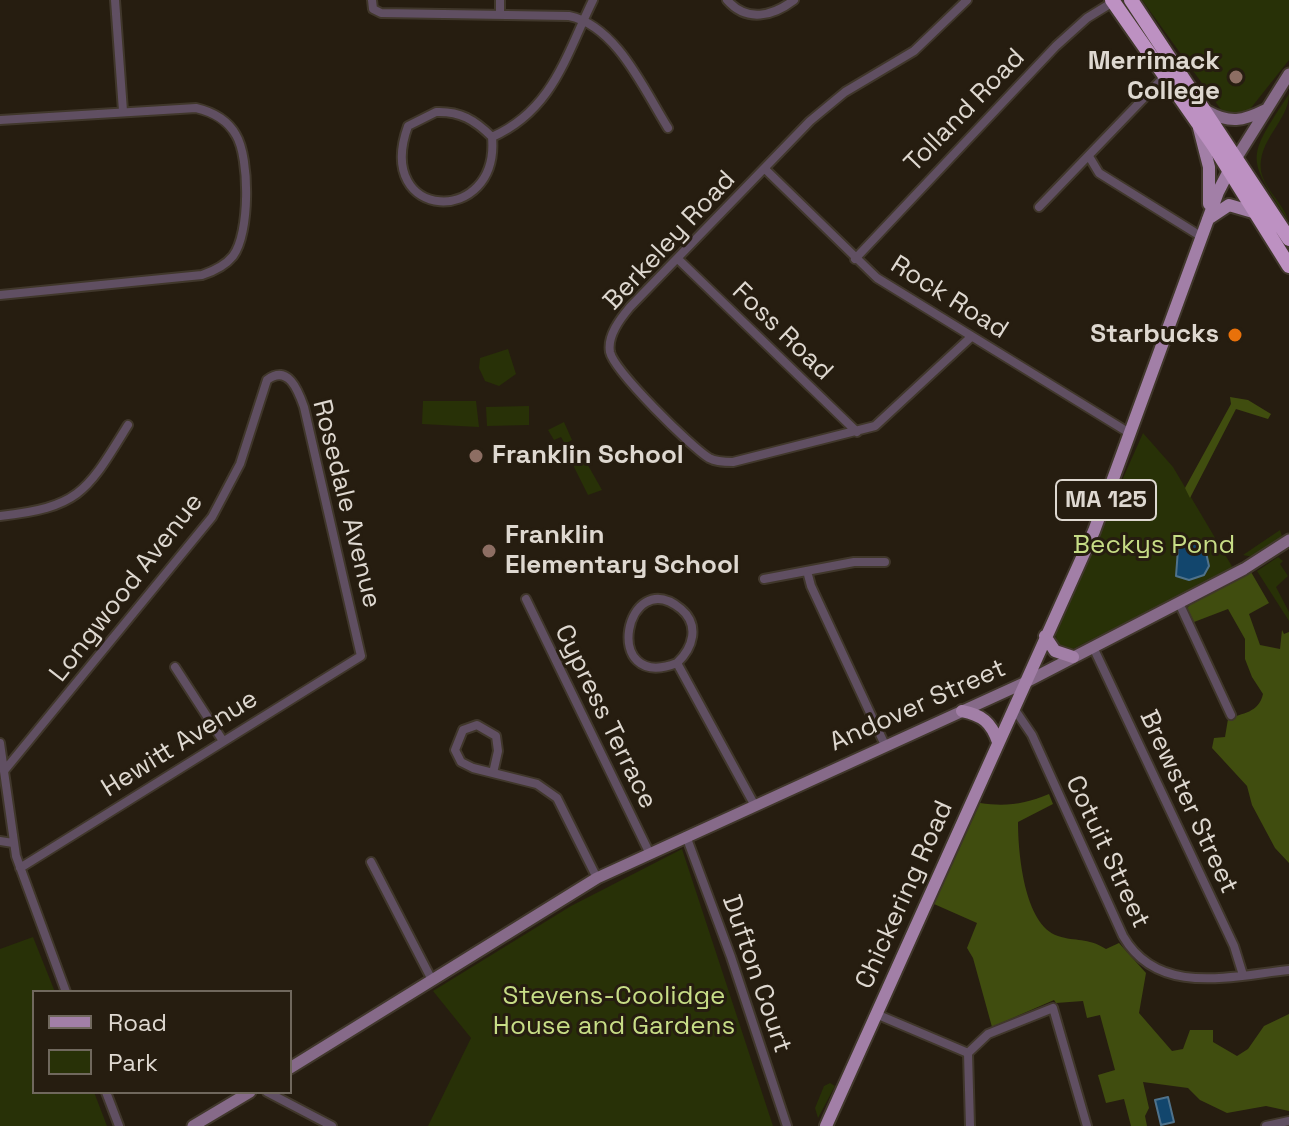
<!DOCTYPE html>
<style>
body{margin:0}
#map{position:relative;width:1289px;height:1126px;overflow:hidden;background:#261d10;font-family:"Space Grotesk",sans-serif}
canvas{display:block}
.legend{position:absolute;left:32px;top:990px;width:260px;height:104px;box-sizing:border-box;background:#261d10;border:2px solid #70685d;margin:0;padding:10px 14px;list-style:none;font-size:24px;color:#ded8d0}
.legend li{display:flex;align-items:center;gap:16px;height:40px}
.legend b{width:40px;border:2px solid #70685d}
</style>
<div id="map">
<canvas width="1289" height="1126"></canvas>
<ul class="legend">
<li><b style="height:10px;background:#a27fa7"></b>Road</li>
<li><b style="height:22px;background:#283107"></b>Park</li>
</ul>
</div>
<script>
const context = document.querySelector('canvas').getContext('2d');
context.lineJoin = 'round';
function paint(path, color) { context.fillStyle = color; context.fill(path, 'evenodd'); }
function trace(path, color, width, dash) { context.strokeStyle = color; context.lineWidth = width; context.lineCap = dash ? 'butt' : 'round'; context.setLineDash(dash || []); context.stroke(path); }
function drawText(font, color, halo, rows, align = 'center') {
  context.font = font + ' "Space Grotesk",sans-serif'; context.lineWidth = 6; context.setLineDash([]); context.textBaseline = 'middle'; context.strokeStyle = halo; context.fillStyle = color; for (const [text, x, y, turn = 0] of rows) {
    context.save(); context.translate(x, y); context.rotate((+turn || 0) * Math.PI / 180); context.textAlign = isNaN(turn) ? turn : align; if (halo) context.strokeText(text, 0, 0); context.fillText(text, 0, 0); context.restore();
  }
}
paint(new Path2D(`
 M1142 0H1289V60L1247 113 1240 115 1222 111Z
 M1289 94C1289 121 1257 140 1261 171 1264 189 1284 204 1289 222 1247 156 1245 161 1289 94Z
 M508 349 516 374 499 386 485 381 479 368 480 358Z
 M423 401H476L479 427 422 424Z
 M529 406V425L487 426 486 407Z
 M564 422 572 440 565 444 561 437 554 440 548 430Z
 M1143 433 1173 467 1233 568 1069 651 1058 647 1055 631Z
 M581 453 602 490 588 495 570 459Z
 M1280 530 1282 536 1253 557 1243 555Z
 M1278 557 1283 561 1280 564 1288 576 1276 587 1289 612V621L1257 571Z
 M682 849 773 1126H428L471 1038 433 991 571 906Z
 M33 937 55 992H34V1092H94L107 1126H0V949Z
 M830 1083 835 1086 818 1118 815 1108 824 1086Z`), '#283107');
paint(new Path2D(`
 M1230 397 1248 400 1271 414 1268 419 1236 409 1190 498 1185 488 1231 404Z
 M1251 572 1269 603 1249 614 1260 645 1280 649 1282 630 1284 634 1289 632V863L1275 848 1252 805 1247 786 1212 748 1214 738 1225 737 1228 719C1242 713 1259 713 1263 694L1252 677 1245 659V639L1228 609 1194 622 1187 608 1199 595Z
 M1049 794 1053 804 1018 822C1018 852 1024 925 1058 936 1076 942 1087 937 1106 949L1119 943 1146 973 1139 1013 1172 1051 1183 1049 1190 1030H1213V1042L1237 1056 1248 1049 1264 1026 1289 1014V1111L1266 1106 1227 1113 1200 1100 1188 1088 1143 1082 1149 1108 1145 1116 1147 1126H1131L1124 1099 1106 1103 1098 1075 1115 1070 1100 1015 1087 1018 1083 1001 1056 1003 1054 1000 992 1027 973 958 967 948 977 923 934 904 980 803C1006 807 1025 804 1049 794Z`), '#404d0f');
const water = new Path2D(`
 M1190 541 1205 548 1209 566 1204 575 1189 580 1176 576 1178 549Z
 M1168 1097 1174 1122 1161 1125 1155 1100Z`);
paint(water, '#12466d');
trace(water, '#4f728b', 2);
const street = new Path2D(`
 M115 0 123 111
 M372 0 373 9 381 13 569 16C617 26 644 90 668 128
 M500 0V14
 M727 0C747 23 773 16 794 0
 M967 0 914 51 845 92 810 121 630 307C620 319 607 336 610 352 614 371 691 447 709 458 716 462 725 462 733 462L875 426 971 337
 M436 112C460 111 475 120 492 137 500 227 373 222 408 126Z
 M0 120 196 108C213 112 227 119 236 135 250 158 250 234 233 256 225 266 214 271 202 275L0 295
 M492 137C553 110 566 55 593 0
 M1090 158 1099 173 1202 237
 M765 169 877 278 1131 434
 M1039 207 1166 75
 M855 259 1056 46 1087 18 1113 2
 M679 260 857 432
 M0 516C81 507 87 491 128 425
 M807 571 811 586 885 745
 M764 579 854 562H885
 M526 599 649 852
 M1179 603 1231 715
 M1093 647 1234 946 1243 975
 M677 663C600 693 625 563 681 609 700 625 693 648 677 663L754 804
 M175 667 223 741
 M1013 707 1032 735 1123 936C1158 997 1231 976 1289 970
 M0 743 16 856 66 992
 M4 771 212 517 240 464 267 380C288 364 298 390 304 407L361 656 20 868
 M493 773 498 751 496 736 477 725 463 730 455 750 461 762 473 768 537 784 557 798 597 878
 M686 836 731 957 787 1126
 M0 841 13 843
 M371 862 432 980
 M876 1014 968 1053 970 1126
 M968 1053 988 1034 1053 1008 1087 1126
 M106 1092 119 1126
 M267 1092 332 1126
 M1266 1126 1289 1121`);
const secondary = new Path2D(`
 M1207 111C1230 124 1243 121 1265 110
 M1237 157 1289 74
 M290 1068 597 878 1024 683 1244 569 1289 540
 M193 1126 250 1092`);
const primary = new Path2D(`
 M1199 128 1209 167V204
 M1208 219 1229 205 1253 212
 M1045 636 1055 651 1073 657
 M962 711C982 715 991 722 998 742
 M826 1126 1094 531 1218 192 1233 163`);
const highway = new Path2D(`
 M1112 0 1214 146 1289 266
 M1131 0 1289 239`);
trace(street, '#40372b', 12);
trace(secondary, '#40372b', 15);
trace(primary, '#40372b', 16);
trace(highway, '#40372b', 18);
trace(street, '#604f62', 8);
trace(secondary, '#866a89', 11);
trace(primary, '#a27fa7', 12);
trace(highway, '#bd91c2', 14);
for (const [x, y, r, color] of [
 [1236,77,8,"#8d6e63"],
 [1235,335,8,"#e8710a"],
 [476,456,8,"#8d6e63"],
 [489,551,8,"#8d6e63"]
]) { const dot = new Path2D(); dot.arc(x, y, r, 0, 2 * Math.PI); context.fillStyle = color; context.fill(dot); trace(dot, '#261d10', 3); }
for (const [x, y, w] of [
 [1106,500,100]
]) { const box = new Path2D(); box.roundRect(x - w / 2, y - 20, w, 40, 6); context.fillStyle = '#261d10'; context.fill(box); trace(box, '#ded8d0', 2); }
drawText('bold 24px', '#ded8d0', null, [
 ["MA 125",1106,500]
]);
drawText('bold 26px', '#ded8d0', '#261d10', [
 ["Merrimack",1220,62],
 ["College",1220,92],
 ["Starbucks",1219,335],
 ["Franklin School",492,456,"left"],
 ["Franklin",505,536,"left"],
 ["Elementary School",505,566,"left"]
], 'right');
drawText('26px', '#ded8d0', '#261d10', [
 ["Tolland Road",965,111,-46],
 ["Berkeley Road",670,241,-47],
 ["Rock Road",949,298,32],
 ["Foss Road",782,332,44],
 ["Rosedale Avenue",346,504,76],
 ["Longwood Avenue",127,588,-52],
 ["Andover Street",918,706,-24],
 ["Cypress Terrace",605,717,64],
 ["Hewitt Avenue",180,744,-32],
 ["Brewster Street",1188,802,65],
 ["Cotuit Street",1107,852,65],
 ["Chickering Road",905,895,-66],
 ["Dufton Court",756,974,71]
]);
drawText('26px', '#c7dd86', '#261d10', [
 ["Beckys Pond",1154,546],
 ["Stevens-Coolidge",614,997],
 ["House and Gardens",614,1027]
]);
</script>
